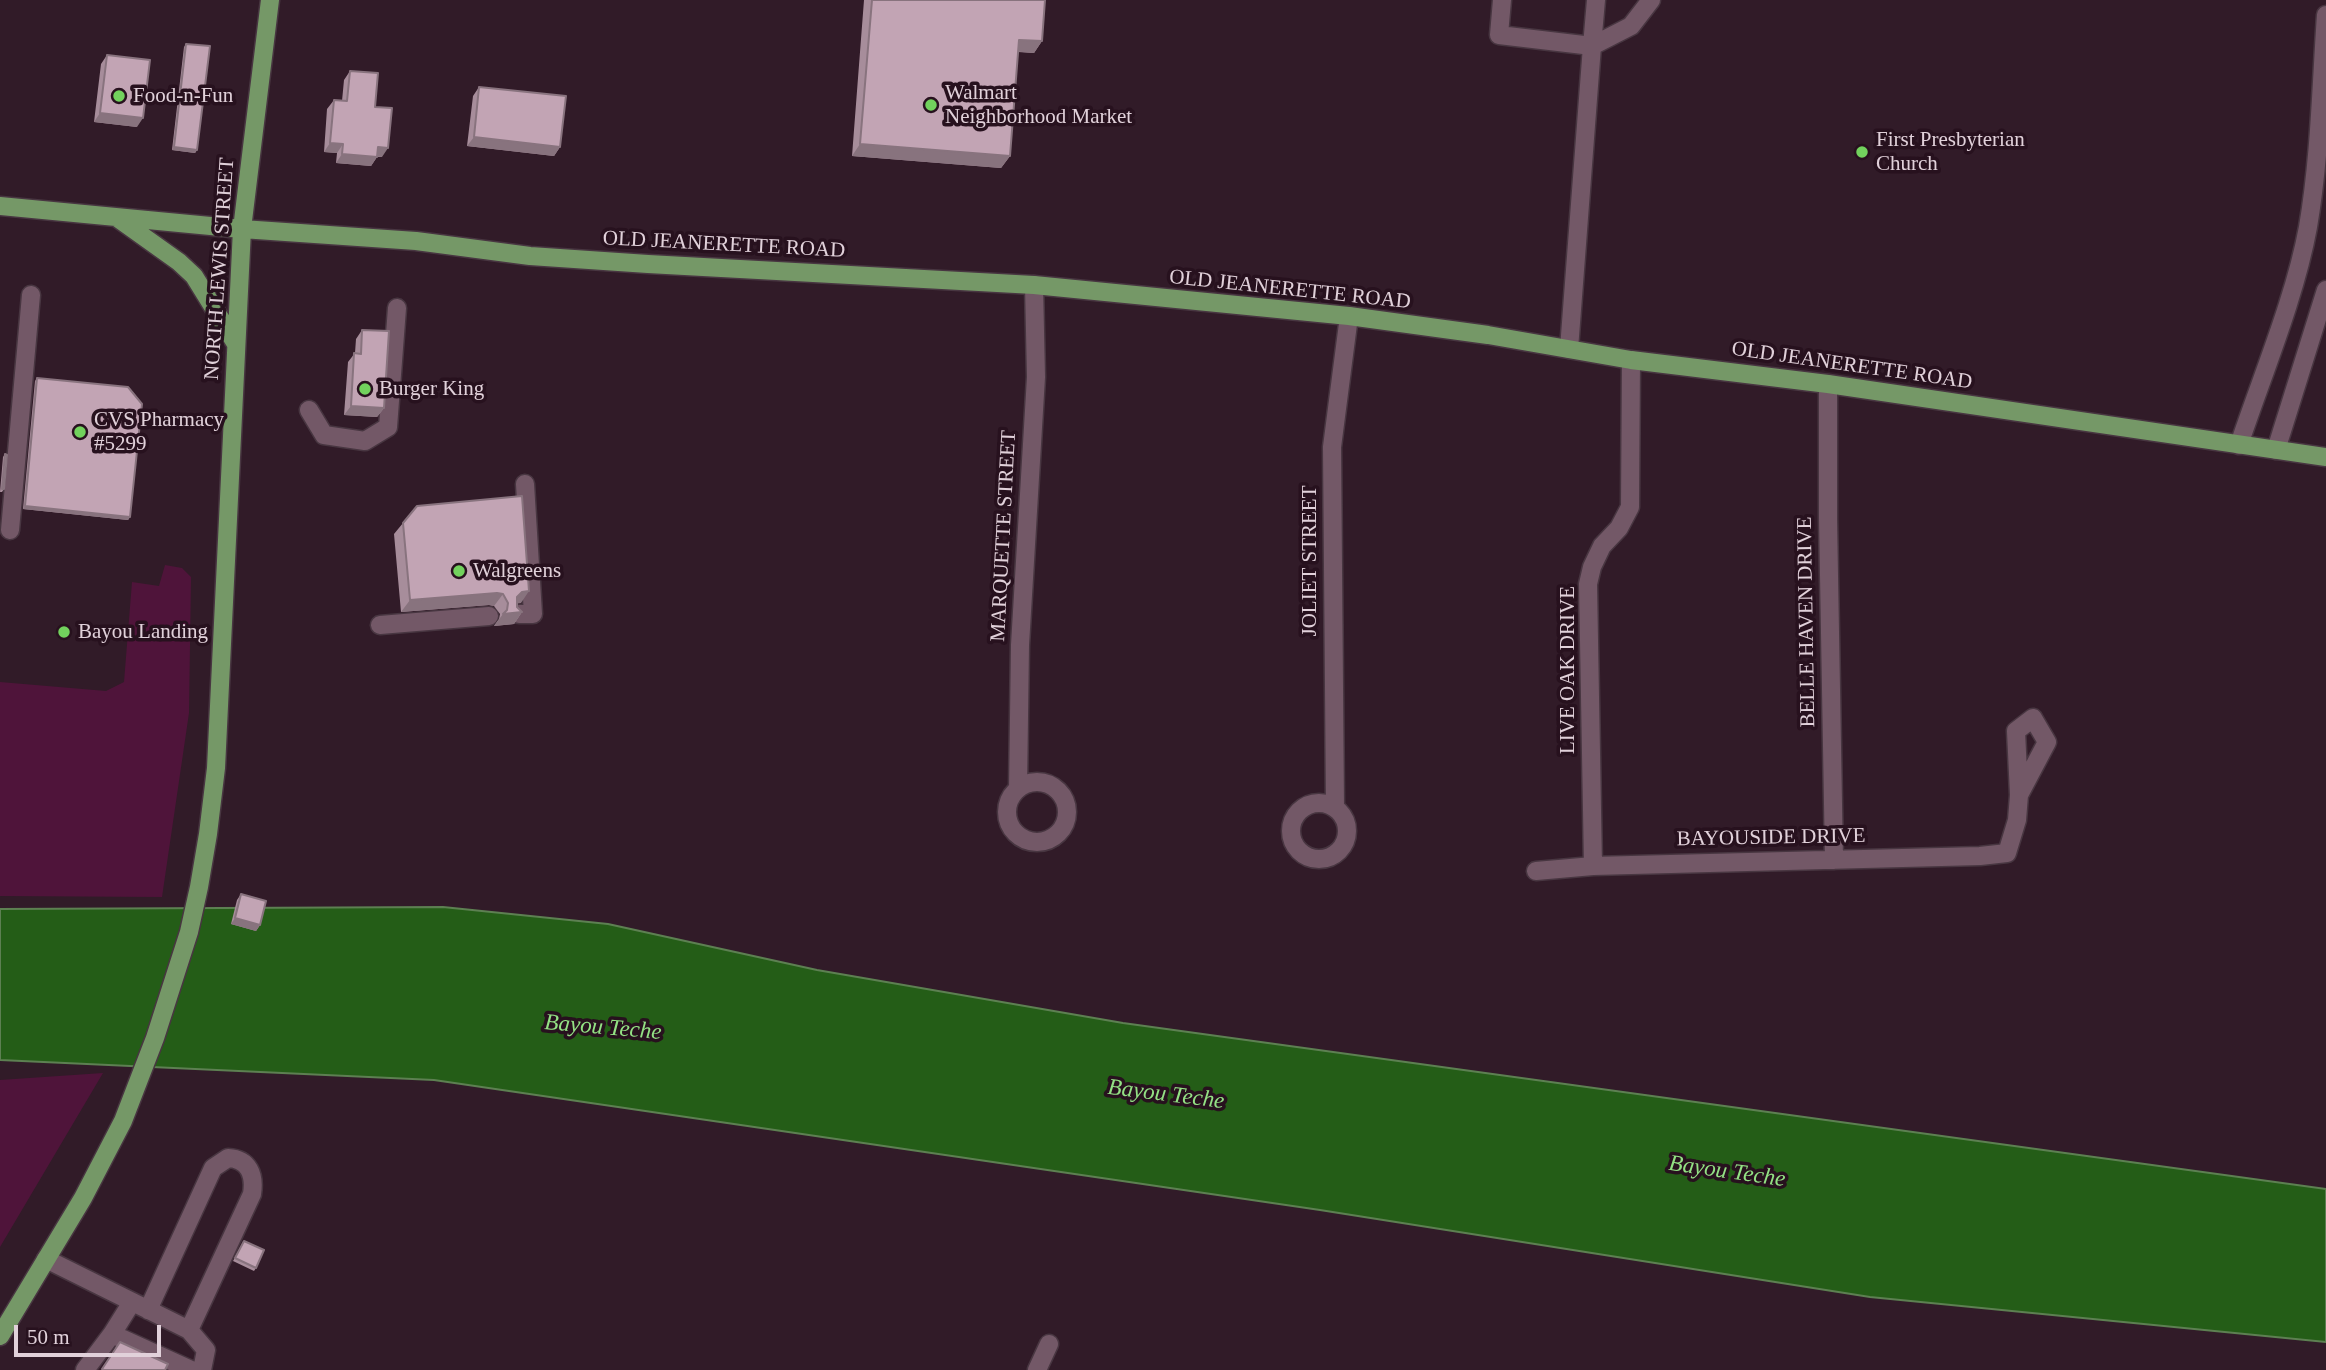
<!DOCTYPE html>
<style>
body{margin:0}
#map{position:relative;width:2326px;height:1370px;overflow:hidden;background:#311b28;font-family:Georgia,serif}
canvas{display:block}
.scale{position:absolute;left:14px;top:1325px;width:147px;height:32px;box-sizing:border-box;border:4px solid #e1d1da;border-top:0;padding-left:9px;font-size:21px;line-height:24px;white-space:nowrap;color:#e1d1da;-webkit-text-stroke:5px #27111e;paint-order:stroke}
</style>
<div id="map">
<canvas width="2326" height="1370"></canvas>
<div class="scale">50 m</div>
</div>
<script>
const context = document.querySelector('canvas').getContext('2d');
context.lineJoin = 'round';
function paint(path, color) { context.fillStyle = color; context.fill(path, 'evenodd'); }
function trace(path, color, width, dash) { context.strokeStyle = color; context.lineWidth = width; context.lineCap = dash ? 'butt' : 'round'; context.setLineDash(dash || []); context.stroke(path); }
function drawText(font, color, halo, rows, align = 'center') {
  context.font = font + ' Georgia,serif'; context.lineWidth = 7; context.setLineDash([]); context.textBaseline = 'middle'; context.strokeStyle = halo; context.fillStyle = color; for (const [text, x, y, turn = 0] of rows) {
    context.save(); context.translate(x, y); context.rotate((+turn || 0) * Math.PI / 180); context.textAlign = isNaN(turn) ? turn : align; if (halo) context.strokeText(text, 0, 0); context.fillText(text, 0, 0); context.restore();
  }
}
paint(new Path2D(`
 M165 565 182 568 191 577 189 713 162 897 0 896V682L106 691 124 682 132 582 159 586Z
 M103 1073 0 1247V1080Z`), '#4f143a');
const water = new Path2D(`
 M443 907 608 924 817 970 1123 1023 2326 1189V1342L1870 1297 1320 1210 434 1080 0 1060V909Z`);
paint(water, '#245d17');
trace(water, '#5d8052', 2);
const minor = new Path2D(`
 M1502 0 1499 35 1592 46 1596 0
 M1569 349 1592 46 1631 26 1651 0
 M1828 384V518L1834 860
 M309 410 324 435 365 441 388 427 397 308
 M2239 445C2262 376 2295 298 2308 227 2320 157 2321 86 2326 15
 M2276 450 2326 290
 M10 530 31 295
 M519 614H533L525 484
 M380 625 489 616
 M1007 812a30 30 0 1 1 60 0a30 30 0 1 1-60 0Z
 M1018 789 1020 645 1036 377 1034 285
 M1291 831a28 28 0 1 1 56 0a28 28 0 1 1-56 0Z
 M1335 807 1332 447 1349 316
 M1593 866 1588 584 1592 567 1602 546 1619 528 1630 507 1631 360
 M1536 871 1593 866 1980 856 2007 853 2017 820 2019 795 2016 731 2033 718 2047 742 2019 795
 M46 1259 189 1330 252 1194C255 1175 249 1159 228 1158L213 1168 148 1310
 M189 1330 206 1350 202 1370
 M112 1334 132 1302
 M85 1370 112 1334 191 1370
 M1037 1370 1049 1344`);
const major = new Path2D(`
 M0 206 242 229 416 241 530 256 648 264 1034 285 1349 316 1488 335 1631 360 1828 384 2326 457
 M116 217 179 262 194 276 236 344
 M0 1336 83 1198 123 1121 155 1038 189 932 199 887 208 834 216 768 242 229 270 0`);
trace(minor, '#483641', 21);
trace(major, '#483641', 21);
trace(minor, '#735867', 18);
trace(major, '#759867', 18);
paint(new Path2D(`
 M864 0H1045L1042 41 1034 53 1018 52 1010 156 1001 168 852 156Z
 M186 44 197 150 195 153 172 150 184 47Z
 M107 55 137 127 94 122 101 64Z
 M350 71 375 107 382 157H377L371 166 336 163 337 153 324 152 327 109 334 100 342 101 344 80Z
 M479 87 560 147 554 156 467 146 473 96Z
 M362 330 384 408 377 417 344 415 348 362 355 353 356 339Z
 M37 378 130 517 128 520 23 509 35 381Z
 M5 454 4 489 2 492H0L3 457Z
 M403 523 521 603H517V607L522 612 514 624 494 626 499 619 500 614 494 606 489 605 401 612 394 534Z
 M241 894 260 925 256 931 231 924 237 900Z
 M244 1241 256 1268 254 1271 233 1261Z`), '#a78d9b');
paint(new Path2D(`
 M1019 40 1042 41 1034 53 1010 51Z
 M100 113 143 118 137 127 94 122Z
 M474 137 560 147 554 156 467 146Z
 M330 143 343 144 337 153 324 152Z
 M860 144 1010 156 1001 168 852 156Z
 M174 147 197 150 195 153 172 150Z
 M378 147 388 148 382 157 371 156Z
 M342 154 377 157 371 166 336 163Z
 M351 406 384 408 377 417 344 415Z
 M25 506 130 517 128 520 23 509Z
 M529 591 521 603 514 604 517 597 522 592Z
 M497 593 503 594 494 606 489 605 401 612 410 600Z
 M522 612 514 624 494 626 503 614Z
 M235 918 260 925 256 931 231 924Z`), '#88737e');
const building = new Path2D(`
 M872 0H1045L1042 41 1019 40 1010 156 860 144Z
 M186 44 210 46 197 150 174 147Z
 M107 55 150 60 143 118 100 113Z
 M350 71 378 73 375 107 392 108 388 148 378 147 377 157 342 154 343 144 330 143 334 100 347 101Z
 M479 87 566 96 560 147 474 137Z
 M362 330 389 331 384 408 351 406 354 353 361 354Z
 M37 378 128 387 142 404 130 517 25 506Z
 M5 454 7 455 4 489H2Z
 M522 496 529 591 522 592 517 597V607L522 612 503 614 507 610 508 603 503 594 497 593 410 600 403 523 417 506Z
 M241 894 266 901 260 925 235 918Z
 M244 1241 264 1250 256 1268 235 1258Z
 M120 1342 168 1364 165 1370H104L102 1369Z`);
paint(building, '#c2a4b4');
trace(building, '#88737e', 2);
for (const [x, y, r, color] of [
 [119,96,7,"#72d25d"],
 [931,105,7,"#72d25d"],
 [1862,152,7,"#72d25d"],
 [365,389,7,"#72d25d"],
 [80,432,7,"#72d25d"],
 [459,571,7,"#72d25d"],
 [64,632,7,"#72d25d"]
]) { const dot = new Path2D(); dot.arc(x, y, r, 0, 2 * Math.PI); context.fillStyle = color; context.fill(dot); trace(dot, '#27111e', 2.5); }
drawText('21px', '#e1d1da', '#27111e', [
 ["Walmart",945,93],
 ["Neighborhood Market",945,117],
 ["Food-n-Fun",133,96],
 ["First Presbyterian",1876,140],
 ["Church",1876,164],
 ["Burger King",379,389],
 ["CVS Pharmacy",94,420],
 ["#5299",94,444],
 ["Walgreens",473,571],
 ["Bayou Landing",78,632]
], 'left');
drawText('21px', '#e1d1da', '#27111e', [
 ["OLD JEANERETTE ROAD",724,245,3],
 ["NORTH LEWIS STREET",220,269,-86],
 ["OLD JEANERETTE ROAD",1290,290,6],
 ["OLD JEANERETTE ROAD",1852,366,8],
 ["MARQUETTE STREET",1004,536,-87],
 ["JOLIET STREET",1310,561,-90],
 ["BELLE HAVEN DRIVE",1807,622,-91],
 ["LIVE OAK DRIVE",1568,670,-90],
 ["BAYOUSIDE DRIVE",1771,838,-1]
]);
drawText('italic 23px', '#93e184', '#27111e', [
 ["Bayou Teche",603,1028,5],
 ["Bayou Teche",1166,1095,7],
 ["Bayou Teche",1727,1172,8]
]);
</script>
